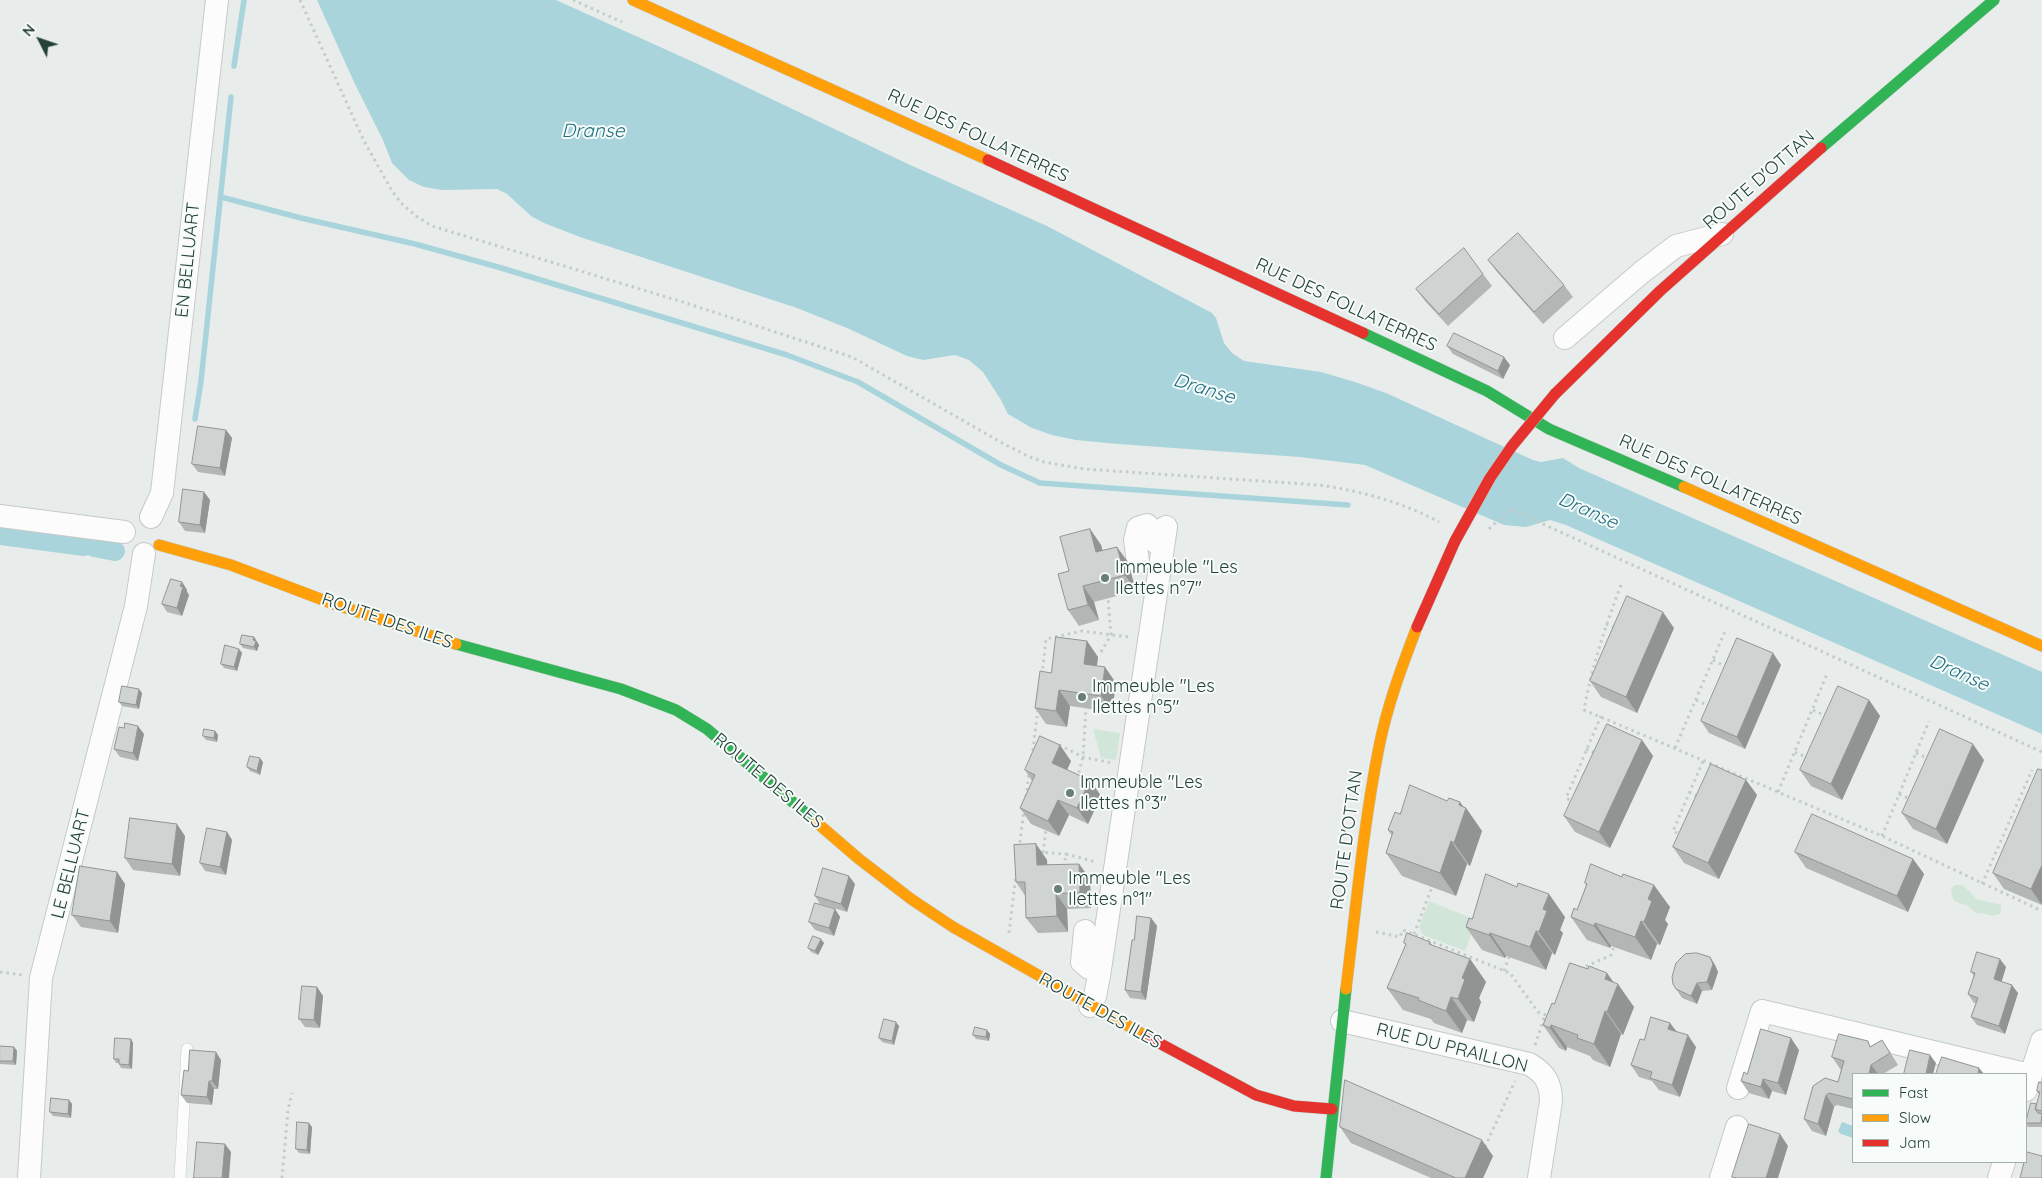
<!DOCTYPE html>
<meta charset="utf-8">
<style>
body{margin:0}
#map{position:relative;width:2042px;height:1178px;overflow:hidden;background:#e8edeb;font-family:Quicksand,sans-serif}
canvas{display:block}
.legend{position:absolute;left:1852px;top:1073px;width:175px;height:90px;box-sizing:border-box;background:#f7fbf9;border:1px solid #a3b1ad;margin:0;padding:6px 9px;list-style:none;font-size:15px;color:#24423a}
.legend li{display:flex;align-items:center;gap:10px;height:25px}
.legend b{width:25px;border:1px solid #a3b1ad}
.north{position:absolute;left:15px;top:15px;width:50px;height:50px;-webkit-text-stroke:4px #f7fbf9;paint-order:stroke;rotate:311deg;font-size:14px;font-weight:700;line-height:20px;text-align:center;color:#24423a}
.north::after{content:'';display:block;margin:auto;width:18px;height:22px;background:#24423a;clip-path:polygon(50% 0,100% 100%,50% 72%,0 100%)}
</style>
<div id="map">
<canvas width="2042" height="1178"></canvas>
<ul class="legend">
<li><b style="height:6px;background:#30b455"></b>Fast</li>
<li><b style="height:6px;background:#ff9f0a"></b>Slow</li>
<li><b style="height:6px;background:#e5322d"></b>Jam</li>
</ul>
<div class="north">N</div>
</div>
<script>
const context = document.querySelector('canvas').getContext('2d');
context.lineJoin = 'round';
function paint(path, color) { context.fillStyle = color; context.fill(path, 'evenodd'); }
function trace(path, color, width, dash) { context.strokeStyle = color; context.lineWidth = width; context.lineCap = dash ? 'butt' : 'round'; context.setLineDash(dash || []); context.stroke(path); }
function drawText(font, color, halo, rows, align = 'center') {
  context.font = font + ' Quicksand,sans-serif'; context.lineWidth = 4; context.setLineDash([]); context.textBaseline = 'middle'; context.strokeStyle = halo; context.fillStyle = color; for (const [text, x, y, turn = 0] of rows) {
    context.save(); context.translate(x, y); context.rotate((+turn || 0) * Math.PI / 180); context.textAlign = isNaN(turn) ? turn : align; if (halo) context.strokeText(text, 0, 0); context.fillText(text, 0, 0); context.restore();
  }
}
paint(new Path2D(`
 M1093 729 1120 733 1116 760 1101 758Z
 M1955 885H1963L1977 899 2001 905V913C1992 919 1986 912 1976 913 1973 911 1969 907 1966 905 1955 902 1953 903 1951 889Z
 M1429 901 1476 920 1465 951 1423 935 1419 927Z`), '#d1e6d8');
paint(new Path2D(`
 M317 0H556L700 65 908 164 1047 226 1212 313 1216 318 1224 343 1232 353 1244 361 1321 372 1355 382 1386 393 1533 460 1541 462 1563 458 1579 468 2042 672V734L1566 525 1550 520 1526 527 1504 525 1365 465 1300 457 1118 444 1076 440 1052 435 1032 428 1008 414 1001 400 983 372 969 360 955 355 923 360 907 356 847 328 797 308 580 237 544 223 531 216 507 194 497 189 442 190 424 187 409 180 392 163 383 140 354 82Z
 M1842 1122 1853 1126V1138L1841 1134 1838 1131Z`), '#a9d4db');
trace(new Path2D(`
 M234 66 244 0
 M221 197 301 218 415 244 498 267 787 355 858 382 1001 465 1040 483 1348 505
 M195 419 201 381 231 97`), '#a9d4db', 5.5);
trace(new Path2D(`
 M0 535 84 546
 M94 547 115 551`), '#a9d4db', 20);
const lane = new Path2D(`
 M180 1178 187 1049`);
const street = new Path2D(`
 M1565 338 1642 272 1676 246 1722 234
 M0 516 124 532
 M151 517 162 493 217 0
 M1138 562 1135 540 1138 528 1147 525
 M1085 931 1082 962 1089 968 1100 970
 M1090 1006 1095 996 1099 976 1166 527 1148 537 1163 547
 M1342 1021 1529 1064C1545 1073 1551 1083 1551 1101L1539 1178
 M1738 1088 1762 1011 2025 1074
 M2026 1090 2042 1041
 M29 1178 41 978 136 606 144 554
 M1721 1178 1737 1127
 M1999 1178 2004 1162`);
const fast = new Path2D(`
 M1821 148 1994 0
 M1363 333 1487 391 1549 429 1684 487
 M456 644 621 689 676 710 707 729 816 822
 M1326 1178 1346 989`);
const slow = new Path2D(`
 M633 0 988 160
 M1684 487 2042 646
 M159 545 231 565 331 603 456 644
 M816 822 859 859 911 899 953 927 1146 1036
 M1346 989C1356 908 1363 827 1379 747 1387 706 1402 666 1417 627`);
const jam = new Path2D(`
 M988 160 1363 333
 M1555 394 1660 291 1821 148
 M1417 627 1455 541
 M1146 1036 1256 1095 1294 1106 1332 1109`);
trace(lane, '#c5cac8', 12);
trace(street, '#c5cac8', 24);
trace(fast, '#c3cbc8', 12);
trace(slow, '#c3cbc8', 12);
trace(jam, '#c3cbc8', 12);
trace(new Path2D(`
 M300 0 364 141 392 191 401 203 416 216 432 226 686 303 852 357 1004 444 1030 457 1044 462 1084 469 1319 485C1361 491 1402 502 1439 522
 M573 0 622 22
 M1489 529 1510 509 2042 752
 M1621 585C1605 627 1592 666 1584 710L1882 836 2042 911
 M1606 624 1617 628
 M1101 652 1111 635 1108 598
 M1713 660 1728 668
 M1042 675 1046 639 1082 631 1129 637
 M1696 700 1711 707
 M1813 710 1828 717
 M1059 745 1083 757 1112 763
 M1675 748 1726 629
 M1586 749 1597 754
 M1795 752 1808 758
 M1916 753 1929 759
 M1032 757 1038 709
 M1077 779 1083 757 1086 708
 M1689 792 1699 797
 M1778 792 1827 674
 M1899 794 1912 800
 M1026 797 1029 773
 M1575 803 1566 798 1601 716
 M1683 836 1673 831 1703 761
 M1882 836 1929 721
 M1019 849 1024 810
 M1039 852 1066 854
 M1043 853 1046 830
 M1064 867 1066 854 1096 862
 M1982 884 2032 770
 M1376 932 1400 937 1403 930 1510 973 1538 1012 1551 1017
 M1009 933 1016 875
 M1414 934 1432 887
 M1580 969 1611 955 1614 947
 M1504 971 1509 957
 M0 972 22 975
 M1535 1045 1545 1015
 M1485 1147 1515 1081
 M282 1178 288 1110 292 1093`), '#c3ccca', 3, [2.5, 4]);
trace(lane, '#fcfcfc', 11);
trace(street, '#fcfcfc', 22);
trace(fast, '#30b455', 11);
trace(slow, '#ff9f0a', 11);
trace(jam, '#e5322d', 11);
const jamBridge = new Path2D(`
 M1455 541 1490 478 1512 446 1555 394`);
trace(jamBridge, '#c3cbc8', 12, []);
trace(jamBridge, '#e5322d', 11);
paint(new Path2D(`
 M1488 260 1564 285 1573 297 1543 324 1497 272Z
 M1483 274 1492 286 1448 326 1425 301 1416 289Z
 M1447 346 1510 365 1503 379 1453 354Z
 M226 430 232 438 225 476 198 472 192 464Z
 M204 492 210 500 205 533 185 531 179 522Z
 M1090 529 1101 545 1103 551 1128 562 1136 591 1094 602 1099 620 1079 626 1068 610 1069 571Z
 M182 582 187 590V592L189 595 182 616 167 612 162 604Z
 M1674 628 1637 713 1601 697 1590 681Z
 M254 637 259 645 257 651 243 648 240 644Z
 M1087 641 1098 657 1097 666 1116 683 1112 712 1070 706 1067 727 1046 724 1035 708Z
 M239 649 242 653 237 671 224 668 221 664Z
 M1781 665 1745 749 1709 733 1701 721Z
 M142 693 139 709 122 706 119 702Z
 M1869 700 1880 716 1842 800 1811 786 1800 770Z
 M215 731 218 735 217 742 206 740 203 736Z
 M144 734 138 761 120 757 114 749Z
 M1642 740 1653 756 1610 848 1575 832 1564 816Z
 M1984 760 1947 844 1913 829 1902 813Z
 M1071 761 1067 770 1090 780 1101 796 1088 824 1069 815 1059 836 1031 824 1020 808 1032 781 1025 770Z
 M263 762 260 775 250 771 247 767Z
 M2042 770V905L2004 889 1993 873Z
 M1746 780 1757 795 1719 879 1684 863 1673 847Z
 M1447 801 1466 808 1482 831 1470 866 1467 864 1456 896 1402 876 1386 853 1392 836 1388 830 1400 814Z
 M227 832 232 840 226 875 205 871 200 863Z
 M185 836 180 876 133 870 125 858Z
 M1036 844 1047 860V865L1079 864 1090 879 1091 908 1067 909 1068 932 1038 933 1026 918V897L1016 882Z
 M1795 852 1913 859 1924 874 1908 912 1806 868Z
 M117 872 125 884 118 933 81 927 72 915Z
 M1622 877 1670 907 1665 920 1668 924 1660 945 1657 944 1651 960 1611 946 1610 948 1587 940 1571 917 1577 910 1586 885 1585 883Z
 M855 884 847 912 820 904 815 896Z
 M835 909 840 917 834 936 815 930 809 922Z
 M1565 917 1560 930 1563 933 1555 955 1552 953 1546 970 1506 956 1505 958 1482 950 1466 927 1472 919Z
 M1151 918 1157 926 1146 1000 1130 998 1125 990 1134 940Z
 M1430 942 1433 946 1470 959 1486 982 1479 998 1481 1002 1474 1022 1467 1020 1462 1033 1434 1023 1431 1019 1403 1010 1387 988 1406 945 1404 943Z
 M824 943 818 955 811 952 808 948Z
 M1710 957 1715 965 1718 972 1712 990 1702 991 1697 1004 1682 998 1676 989Z
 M2006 967 2001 981 2018 993 2005 1034 1977 1025 1971 1017 1976 1003H1974L1968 994 1974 976 1971 972Z
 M1588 969 1614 983 1634 1007 1623 1035 1621 1034 1610 1067 1593 1060 1590 1056 1567 1047 1566 1051 1559 1048 1543 1025 1554 1004Z
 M317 987 323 996 320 1028 305 1027 299 1019Z
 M1670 1023 1677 1032 1696 1047 1680 1097 1659 1090 1652 1081 1639 1077 1631 1065 1644 1040Z
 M899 1026 894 1045 882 1042 879 1038Z
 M987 1030 990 1034 989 1041 976 1039 973 1035Z
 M131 1039 133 1043 132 1069 121 1068 119 1064V1063H116L114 1059Z
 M1882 1040 1890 1052 1898 1065 1883 1074H1853V1109L1837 1105 1834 1107 1826 1136 1812 1131 1804 1119 1838 1082 1841 1070 1832 1057 1871 1046Z
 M0 1046 14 1047 17 1051 16 1065 0 1064Z
 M1799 1050 1786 1095 1772 1091 1769 1099 1749 1093 1741 1081 1747 1074Z
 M221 1060 218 1089H214L212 1105 187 1103 181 1095 188 1071Z
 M2042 1083V1127H2028L2026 1124V1121L2037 1104 2039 1094 2037 1091Z
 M69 1100 72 1104 71 1118 53 1116 50 1112Z
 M312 1127 310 1154 299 1153 296 1149Z
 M1340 1127 1493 1156 1483 1178H1431L1351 1143Z`), '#b2b6b5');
paint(new Path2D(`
 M1504 357 1510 365 1503 379 1498 371Z
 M226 430 232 438 225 476 220 468Z
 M204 492 210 500 205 533 200 525Z
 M1090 529 1101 545 1107 568 1096 552Z
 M1117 547 1128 562 1136 591 1125 575Z
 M182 582 187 590V592L189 595 182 616 177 608Z
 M1083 586 1094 602 1099 620 1088 605Z
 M1663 612 1674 628 1637 713 1626 697Z
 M254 637 259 645 257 651 254 647 253 640Z
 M1087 641 1098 657 1095 680 1084 664Z
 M239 649 242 653 237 671 234 667Z
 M1773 653 1781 665 1745 749 1737 737Z
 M1105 667 1116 683 1112 712 1101 696Z
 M139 689 142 693 139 709 136 705Z
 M1059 690 1070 706 1067 727 1056 711Z
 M1869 700 1880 716 1842 800 1831 784Z
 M138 726 144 734 138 761 133 753Z
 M215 731 218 735 217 742 214 738Z
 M1642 740 1653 756 1610 848 1599 832Z
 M1973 744 1984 760 1947 844 1936 829Z
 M1060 745 1071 761 1063 779 1052 763Z
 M260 758 263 762 260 775 257 771Z
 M1090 780 1101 796 1088 824 1077 808Z
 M1746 780 1757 795 1719 879 1708 863Z
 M1058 800 1069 815 1059 836 1048 821Z
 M1460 802 1466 810V808L1482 831 1470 866 1454 843 1459 805Z
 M177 824 185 836 180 876 172 864Z
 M227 832 232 840 226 875 220 867Z
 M1451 841 1467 864 1456 896 1440 873Z
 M1036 844 1047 860 1048 881 1037 865Z
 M1913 859 1924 874 1908 912 1897 896Z
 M1079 864 1090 879 1091 908 1080 892Z
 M2042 865V905L2031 889Z
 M117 872 125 884 118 933 110 921Z
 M849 876 855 884 847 912 841 904Z
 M1654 885 1670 907 1665 920 1668 924 1660 945 1644 922 1648 899Z
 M1056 894 1067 909 1068 932 1057 916Z
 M1549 894 1565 917 1560 930 1563 933 1555 955 1539 932 1543 909Z
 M835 909 840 917 834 936 829 928Z
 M1151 918 1157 926 1146 1000 1141 992Z
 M1641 921 1657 944 1651 960 1635 937Z
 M1595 923 1611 946 1610 948 1594 926Z
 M1536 931 1552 953 1546 970 1530 947Z
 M1490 933 1506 956 1505 958 1489 935Z
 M821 939 824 943 818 955 815 951Z
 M1710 957 1715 965 1718 972 1712 990 1707 982Z
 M1470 959 1486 982 1479 998 1481 1002 1474 1022 1458 999 1462 978Z
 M2000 959 2006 967 2000 987 1994 979Z
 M1607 973 1617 987 1618 984 1634 1007 1623 1035 1607 1012 1605 979Z
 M1697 983 1702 991 1697 1004 1691 996Z
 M2012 985 2018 993 2005 1034 1999 1026Z
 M317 987 323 996 320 1028 314 1020Z
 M1451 997 1467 1020 1462 1033 1446 1011Z
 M1605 1011 1621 1034 1610 1067 1594 1044Z
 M896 1022 899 1026 894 1045 892 1041Z
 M1670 1023 1678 1034 1668 1029Z
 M1551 1025 1567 1047 1566 1051 1550 1028Z
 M987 1030 990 1034 989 1041 986 1037Z
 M1688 1035 1696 1047 1680 1097 1672 1085Z
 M1791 1038 1799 1050 1786 1095 1778 1083Z
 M131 1039 133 1043 132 1069 129 1065Z
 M14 1047 17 1051 16 1065 13 1061Z
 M216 1052 221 1060 218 1089 212 1081Z
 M1930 1055 1936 1063 1933 1074H1926Z
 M1871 1065 1878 1074H1869Z
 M1979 1068 1984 1074H1978Z
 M1763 1079 1772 1091 1769 1099 1761 1087Z
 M209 1081 214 1089 212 1105 207 1097Z
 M1826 1095 1834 1107 1826 1136 1818 1124Z
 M69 1100 72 1104 71 1118 68 1114Z
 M309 1123 312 1127 310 1154 307 1150Z
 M1780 1134 1788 1146 1778 1178H1766Z
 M1482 1140 1493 1156 1483 1178H1465Z
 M225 1144 231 1152 229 1178H222Z`), '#919493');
const building = new Path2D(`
 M1518 233 1564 285 1534 312 1488 260Z
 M1464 248 1483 274 1439 314 1416 289Z
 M1454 333 1504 357 1498 371 1447 346Z
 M198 426 226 430 220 468 192 464Z
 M183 489 204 492 200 525 179 522Z
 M1090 529 1096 552 1117 547 1125 575 1083 586 1088 605 1068 610 1058 574 1069 571 1060 537Z
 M171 579 182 582 180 586 183 587 177 608 162 604Z
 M1627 596 1663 612 1626 697 1590 681Z
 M242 635 254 637 253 640 256 641 254 647 240 644Z
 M1056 637 1087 641 1084 664 1105 667 1101 696 1059 690 1056 711 1035 708 1040 671 1051 673Z
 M1737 638 1773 653 1737 737 1701 721Z
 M225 645 239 649 234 667 221 664Z
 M122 686 139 689 136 705 119 702Z
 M1838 686 1869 700 1831 784 1800 770Z
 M125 723 138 726 133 753 114 749 119 727 124 728Z
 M1607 724 1642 740 1599 832 1564 816Z
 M204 729 215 731 214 738 203 736Z
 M1940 729 1973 744 1936 829 1902 813Z
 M1040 736 1060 745 1052 763 1090 780 1077 808 1058 800 1048 821 1020 808 1035 775 1025 770Z
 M250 756 260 758 257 771 247 767Z
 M1711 764 1746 780 1708 863 1673 847Z
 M2038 769 2042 770V865L2031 889 1993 873Z
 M1410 785 1447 801 1449 798 1460 802 1459 805 1466 808 1454 843 1451 841 1440 873 1386 853 1393 832 1388 830 1395 812 1400 814Z
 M1812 814 1913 859 1897 896 1795 852Z
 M130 818 177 824 172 864 125 858Z
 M207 828 227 832 220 867 200 863Z
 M1036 844 1037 865 1079 864 1080 892 1056 894 1057 916 1026 918 1025 882H1016L1014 845Z
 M1591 864 1622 877 1623 874 1654 885 1648 899 1652 901 1644 922 1641 921 1635 937 1595 923 1594 926 1571 917 1574 908 1577 910 1587 884 1585 883Z
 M80 866 117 872 110 921 72 915Z
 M823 868 849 876 841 904 815 896Z
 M1486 874 1517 887 1518 883 1549 894 1543 909 1547 911 1539 932 1536 931 1530 947 1490 933 1489 935 1466 927 1469 918 1472 919Z
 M815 903 835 909 829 928 809 922Z
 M1137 916 1151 918 1141 992 1125 990 1132 940H1134Z
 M1407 933 1430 942 1429 944 1470 959 1462 978 1465 979 1458 999 1451 997 1446 1011 1418 1000 1419 998 1387 988 1406 944 1404 943Z
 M813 936 821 939 815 951 808 948Z
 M1977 952 2000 959 1994 979 2012 985 1999 1026 1971 1017 1978 998 1968 994 1975 973 1971 972Z
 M1697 953 1710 957 1713 964 1707 982 1697 983 1691 996 1676 989 1673 984 1672 977 1676 963 1685 954Z
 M1570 963 1588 969 1589 966 1607 973 1605 979 1618 984 1607 1012 1605 1011 1594 1044 1577 1038 1578 1035 1551 1025 1550 1028 1543 1025 1552 1003 1554 1004Z
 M302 986 317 987 314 1020 299 1019Z
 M1651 1017 1670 1023 1668 1029 1688 1035 1672 1085 1650 1078 1652 1072 1631 1065 1640 1039 1644 1040Z
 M884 1019 896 1022 892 1041 879 1038Z
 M975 1027 987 1030 986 1037 973 1035Z
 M1761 1029 1791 1038 1778 1083 1763 1079 1761 1087 1741 1081 1744 1072 1747 1074Z
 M1839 1034 1868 1041 1870 1047 1882 1040 1890 1053 1871 1065 1869 1074H1853V1099L1829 1093 1826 1095 1818 1124 1804 1119 1813 1086 1825 1078 1838 1082 1844 1061 1832 1057Z
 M115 1038 131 1039 129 1065 119 1064V1059H114Z
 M0 1046 14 1047 13 1061H0Z
 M190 1050 216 1052 212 1081H209L207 1097 181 1095 184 1070 188 1071Z
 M1910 1050 1930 1055 1926 1074H1904Z
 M1942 1057 1979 1068 1978 1074H1936Z
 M1345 1080 1482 1140 1465 1178H1456L1340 1127Z
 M2039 1082 2042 1083V1111L2035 1109 2040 1092 2037 1091Z
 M51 1098 69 1100 68 1114 50 1112Z
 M2031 1103 2037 1104 2035 1109 2038 1113 2042 1114 2041 1123H2026Z
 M297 1122 309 1123 307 1150 296 1149Z
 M1749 1124 1780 1134 1766 1178H1737L1732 1177Z
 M197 1142 225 1144 222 1178H194Z
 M2027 1152 2042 1156V1178H2020L2024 1162H2026Z`);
paint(building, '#cfd4d2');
trace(building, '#919493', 1);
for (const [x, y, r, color] of [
 [1105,578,5,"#697e78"],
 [1082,697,5,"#697e78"],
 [1070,793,5,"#697e78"],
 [1058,889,5,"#697e78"]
]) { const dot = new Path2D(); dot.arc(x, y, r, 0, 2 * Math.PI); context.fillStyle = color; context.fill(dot); trace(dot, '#f7fbf9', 2); }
drawText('18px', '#24423a', '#f7fbf9', [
 ["RUE DES FOLLATERRES",978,136,25],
 ["ROUTE D'OTTAN",1759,180,-41],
 ["EN BELLUART",188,260,-84],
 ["RUE DES FOLLATERRES",1346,305,25],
 ["RUE DES FOLLATERRES",1710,480,24],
 ["ROUTE DES ILES",387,621,19],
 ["ROUTE DES ILES",768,781,40],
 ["ROUTE D'OTTAN",1347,840,-82],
 ["LE BELLUART",71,864,-76],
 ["ROUTE DES ILES",1100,1011,29],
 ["RUE DU PRAILLON",1452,1048,14]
]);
drawText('18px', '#24423a', '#f7fbf9', [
 ["Immeuble \"Les",1115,568],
 ["Ilettes n°7\"",1115,589],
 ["Immeuble \"Les",1092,687],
 ["Ilettes n°5\"",1092,708],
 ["Immeuble \"Les",1080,783],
 ["Ilettes n°3\"",1080,804],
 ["Immeuble \"Les",1068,879],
 ["Ilettes n°1\"",1068,900]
], 'left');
drawText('italic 19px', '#1c6f80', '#f7fbf9', [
 ["Dranse",593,131],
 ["Dranse",1204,389,17],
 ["Dranse",1588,511,24],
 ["Dranse",1959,673,24]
]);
</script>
